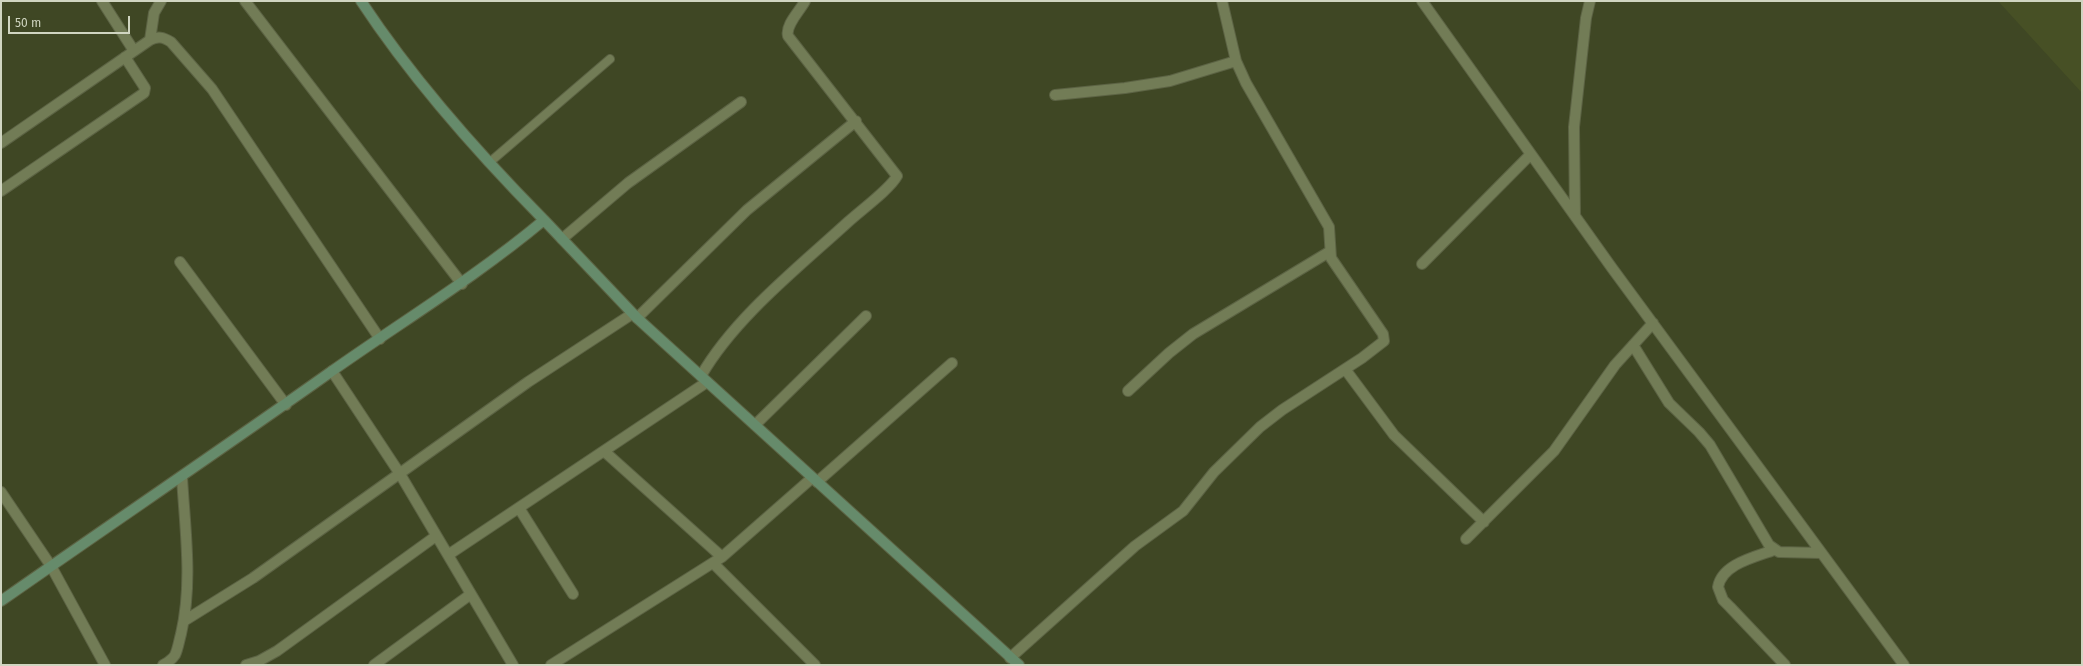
<!DOCTYPE html>
<style>
body{margin:0}
#map{position:relative;width:2083px;height:666px;overflow:hidden;background:#3f4724;font-family:"Fira Sans",sans-serif}
canvas{display:block}
.frame{position:absolute;inset:0;border:2px solid #d0d5c1;pointer-events:none}
.scale{position:absolute;left:8px;top:16px;width:122px;height:18px;box-sizing:border-box;border:2px solid #d0d5c1;border-top:0;padding-left:5px;font-size:12px;line-height:14px;white-space:nowrap;color:#d0d5c1;-webkit-text-stroke:3px #3f4724;paint-order:stroke}
</style>
<div id="map">
<canvas width="2083" height="666"></canvas>
<div class="frame"></div>
<div class="scale">50 m</div>
</div>
<script>
const context = document.querySelector('canvas').getContext('2d');
context.lineJoin = 'round';
function paint(path, color) { context.fillStyle = color; context.fill(path, 'evenodd'); }
function trace(path, color, width, dash) { context.strokeStyle = color; context.lineWidth = width; context.lineCap = dash ? 'butt' : 'round'; context.setLineDash(dash || []); context.stroke(path); }
paint(new Path2D(`
 M1998 1H2082V93Z`), '#475025');
const lane = new Path2D(`
 M490 162 610 59`);
const street = new Path2D(`
 M102 1 134 51
 M245 1 462 284
 M1422 1 1612 268 1904 665
 M150 40 154 13 161 1
 M1055 95 1125 88 1170 81 1236 61
 M1 143 150 40C158 36 163 37 171 42L212 89 380 339
 M1 191 144 93 145 88 125 57
 M1575 216 1574 127 1586 18 1590 1
 M562 239 628 183 741 102
 M180 262 286 405
 M1422 264 1531 154
 M637 318 747 210 856 121
 M1633 345 1669 403 1699 432 1710 445 1769 545 1779 552 1821 553
 M1345 369 1394 435 1484 522
 M332 371 400 474 513 665
 M701 376C734 318 799 267 848 222 861 210 890 189 897 176L788 36C785 25 800 11 805 1
 M1128 391 1169 353 1193 334 1329 252
 M755 425 866 316
 M605 452 722 557
 M817 482 952 363
 M1 492 51 566 105 665
 M519 508 573 594
 M1466 539 1554 451 1615 365 1653 323
 M1774 550C1755 557 1722 564 1718 587L1723 600 1730 607 1785 665
 M448 555 707 382
 M713 563 815 665
 M184 621 253 578 528 382 632 314
 M1010 658 1135 546 1183 511 1214 472 1260 427 1282 410 1362 358 1384 341 1383 334 1331 258 1329 227 1246 83 1236 61 1222 1
 M163 665C168 662 172 660 175 655 178 649 179 641 181 634 193 583 185 530 182 477
 M246 665 259 661 277 651 436 536
 M374 665 471 594
 M551 665 722 557 812 478`);
const secondary = new Path2D(`
 M544 220 637 318 1019 665
 M1 601C111 524 222 449 332 371 403 321 477 276 544 220 478 153 413 80 361 1`);
trace(lane, '#5c6344', 10);
trace(street, '#5c6344', 12);
trace(secondary, '#5c6344', 12);
trace(lane, '#727c56', 8);
trace(street, '#727c56', 10);
trace(secondary, '#668b6b', 10);
</script>
